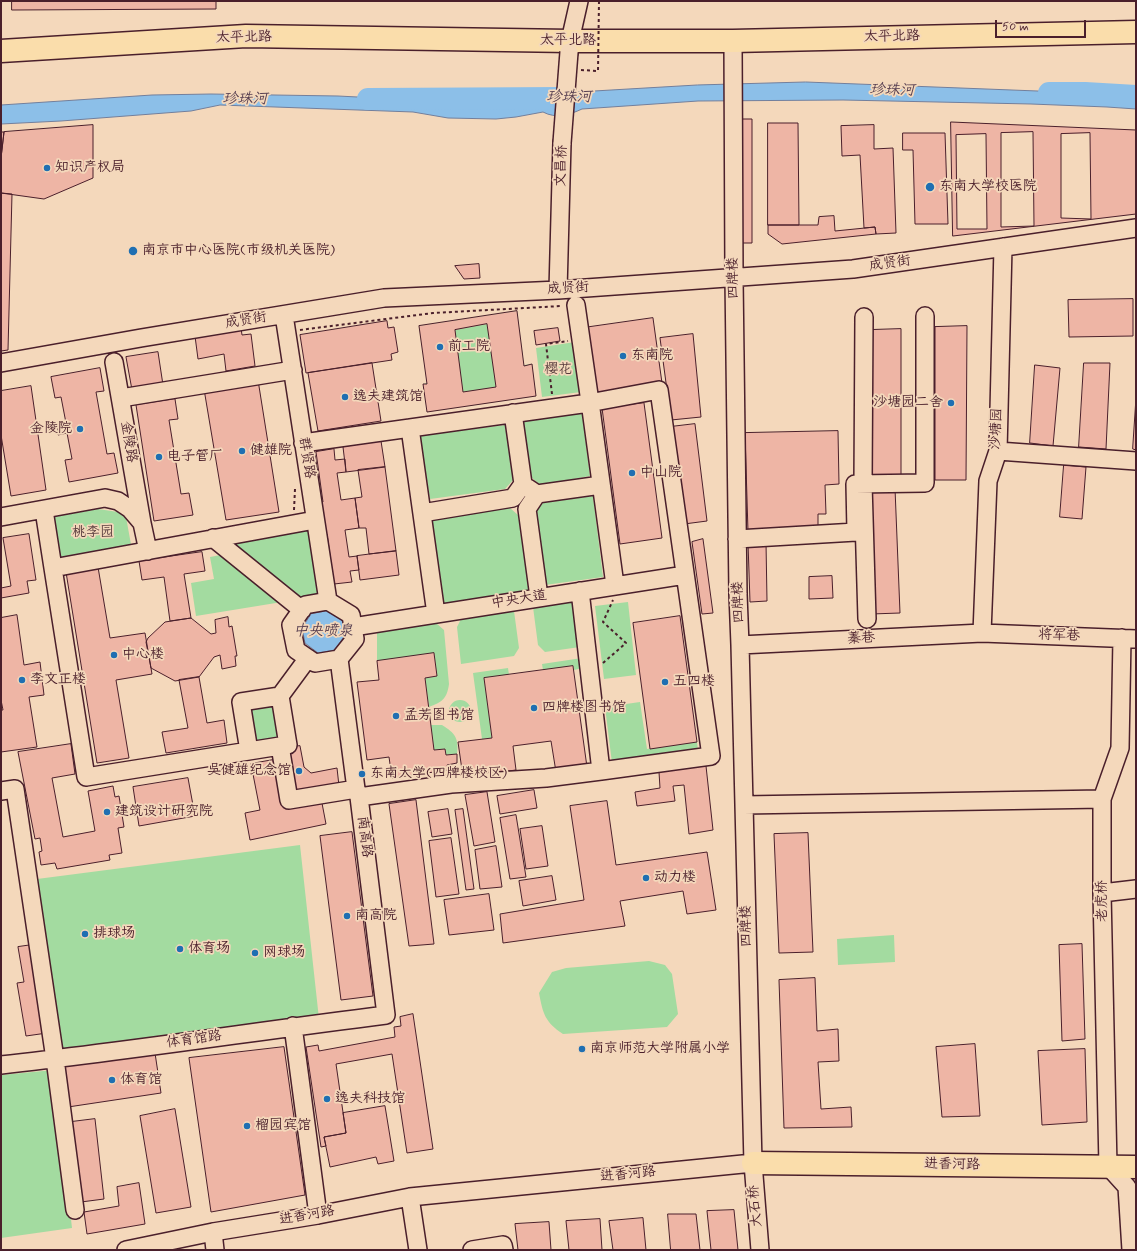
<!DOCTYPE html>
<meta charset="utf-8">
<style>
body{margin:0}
#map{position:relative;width:1137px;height:1251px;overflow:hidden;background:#f4d8bb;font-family:Mynerve,sans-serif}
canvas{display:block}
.frame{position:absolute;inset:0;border:2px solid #4a1f2b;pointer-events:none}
.scale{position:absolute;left:995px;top:20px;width:91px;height:18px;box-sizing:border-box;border:2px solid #4a1f2b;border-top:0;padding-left:5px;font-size:12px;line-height:14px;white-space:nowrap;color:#4a1f2b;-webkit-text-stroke:3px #f4d8bb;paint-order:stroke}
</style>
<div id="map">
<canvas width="1137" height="1251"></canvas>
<div class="frame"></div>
<div class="scale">50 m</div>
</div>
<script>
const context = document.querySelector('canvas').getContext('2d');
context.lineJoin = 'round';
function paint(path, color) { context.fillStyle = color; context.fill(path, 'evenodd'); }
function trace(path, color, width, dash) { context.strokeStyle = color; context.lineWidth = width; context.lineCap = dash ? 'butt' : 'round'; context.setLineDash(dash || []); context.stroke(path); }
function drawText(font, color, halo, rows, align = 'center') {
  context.font = font + ' Mynerve,"LXGW WenKai TC",sans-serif'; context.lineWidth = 3.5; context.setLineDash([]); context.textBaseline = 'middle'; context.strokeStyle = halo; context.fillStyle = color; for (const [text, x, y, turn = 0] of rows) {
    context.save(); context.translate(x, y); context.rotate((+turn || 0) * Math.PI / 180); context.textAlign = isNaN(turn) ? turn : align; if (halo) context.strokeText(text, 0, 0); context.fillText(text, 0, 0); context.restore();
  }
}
paint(new Path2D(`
 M517 311 524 365 532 364 536 396 427 412 423 384 427 383 419 326Z
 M575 342 581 392 542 397 536 348Z
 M582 413 590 476 540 485 531 477 523 422Z
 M505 425 513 480 505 489 430 499 420 436Z
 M593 496 603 577 545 585 535 512 543 503Z
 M510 508 518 515 529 590 443 604 431 519Z
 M98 509 118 512 126 517 132 550 57 563 49 518Z
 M310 526 321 594 297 599 226 541Z
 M226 554 282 602 196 616 191 583 214 579 210 557Z
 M575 600 580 647 545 652 538 645 533 607Z
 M628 602 636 675 604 679 595 606Z
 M514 611 519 648 514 656 461 664 457 627 461 619Z
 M436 623 444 630 449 684C447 699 442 702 429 707L425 678 437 676 434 653 377 661V632Z
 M582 658 583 668 574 670 573 666 543 670 542 664Z
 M508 668 509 675 484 678 492 738 482 739 473 673Z
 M280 696 288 745 249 751 241 702Z
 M449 711a11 11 0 1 1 22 0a11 11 0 1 1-22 0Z
 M640 702 647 749 697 742 698 751 612 763 605 707Z
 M431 725H442C455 733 459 738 457 754L446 755 445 749 434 750Z
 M300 845 319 1019 63 1054 37 879Z
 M894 935 895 962 838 965 837 939Z
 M649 961 665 965 672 974 678 1014 667 1027 563 1034C545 1022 543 1014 539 993L552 972 566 968Z
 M54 1070 72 1228 1 1238V1075Z`), '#a3dba0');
const water = new Path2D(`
 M806 82 1089 93 1136 98V109L1107 107 1031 104 843 100 698 101 582 109C569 115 556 119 543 112L516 117 496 119 448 118 413 112 220 105 191 111 61 121 1 124V105L152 95 211 94 338 96 397 99 445 103 509 102 577 92 697 85Z
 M327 611 343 621 345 635 335 650 318 653 305 643 302 628 311 614Z`);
paint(water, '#8cbfe8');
trace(water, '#727f9c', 1);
trace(new Path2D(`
 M1049 93H1085L1136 96
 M368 99 565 98`), '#8cbfe8', 22);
const building = new Path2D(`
 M12 1H216V9L12 10Z
 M738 119H752V243H739Z
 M951 122 1136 130V214L953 236Z
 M768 123H798L799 225H768Z
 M93 125V178L44 199 1 193V158L4 132Z
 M874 125V149L893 148 896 233 876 234 875 227 864 228 860 155 842 156 841 126Z
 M1 132H4L1 158Z
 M1033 132 1034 226 1001 227V133Z
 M903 133H945L948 224H915L913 150H903Z
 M1090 133 1091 219 1061 218V134Z
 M986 134 987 229H957L956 135Z
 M1 193 12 194 8 350 1 351Z
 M834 216 835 231 875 227 876 234 782 244 768 234V225H818L819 217Z
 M479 264 480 278 464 279 455 266Z
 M1133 299V336L1069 337 1068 300Z
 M517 311 524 366 532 364 536 396 427 412 423 384H427L419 326ZM487 324 496 387 463 392 455 330Z
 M653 318 662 383 593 393 583 328Z
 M387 321 388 328 394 327 398 352 391 354 392 360 306 373 300 335Z
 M967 326 966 480H935V327Z
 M241 328 242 335 251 334 255 366 226 371 224 354 198 359 195 336Z
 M558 328 560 341 536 345 534 331Z
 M901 329V477L872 479 870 330Z
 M693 334 701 417 671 420 660 338Z
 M158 352 163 385 132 390 126 357Z
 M372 363 381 421 318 431 308 373Z
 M1084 363H1110L1106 449 1079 447Z
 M1035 365 1060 368 1053 446 1030 443Z
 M100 368 104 391 96 392 107 454 114 453 118 473 69 482 65 460 72 459 67 433 58 435 57 425 66 423 61 397 55 398 51 377Z
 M258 380 279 512 226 520 204 389Z
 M31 386 46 490 11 496 1 435V391Z
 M1136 398V450L1133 449Z
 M175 399 178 419 169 420 181 494 189 493 193 515 154 521 136 405Z
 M644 403 662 538 620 544 602 408Z
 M695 424 707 521 684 524 670 427Z
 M838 431 839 484 825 485 826 514H818V529L748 532 745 433Z
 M381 441 385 467 346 472 343 447Z
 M334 449 335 460 345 459 346 472 337 473 341 500 355 498 359 528 345 530 349 557 357 556 359 570 350 571 352 582 334 584 327 534 324 535 319 502H323L316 452Z
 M1064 465 1086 467 1082 519 1060 517Z
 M385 467 396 551 369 554 366 528H359L355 498 362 497 358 470Z
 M895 488 900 613 871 614 866 489Z
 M29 534 36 580 27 581 29 593 1 598V588L11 586 3 538Z
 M703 539 713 613 702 614 692 542Z
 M766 542 767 601 750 602 748 543Z
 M396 551 399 575 360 580 357 556Z
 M202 552 205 571 184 574 191 618 170 621 164 577 142 580 139 561Z
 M98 567 110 638 145 633 152 674 116 680 129 758 97 763 66 572Z
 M832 576 833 598 809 599V577Z
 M17 615 24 665 40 662 44 695 29 697 37 747 1 752V710H3L1 700V618Z
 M680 616 697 742 650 749 633 623Z
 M228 617 229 627 232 626 237 656H235L236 666 222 669 220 655 214 657 199 677 175 681 151 668 146 642 148 638 165 622 191 618 211 634 216 633 215 620Z
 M434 653 437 676 425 678 434 750 445 749 446 755 457 754V763L447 765 448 770 392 778 389 757 367 760 357 682 379 680 377 661Z
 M573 666 587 767 556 772 551 741 513 746 516 770 463 777 458 742 492 738 484 678Z
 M199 677 207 723 224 720 227 743 166 753 162 732 188 728 179 680Z
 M71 744 75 774 52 778 63 837 95 831 88 791 113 786 115 797 119 796 124 827 118 828 122 853 109 855 110 860 57 869 55 863 41 865 39 852 42 851 40 838 35 839 18 752Z
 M300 746 304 767 311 773 337 768 339 786 298 792 291 788 285 748Z
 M273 760 282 806 321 798 326 824 250 840 245 813 260 810 251 764Z
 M706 766 713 830 689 834 684 785 673 786 675 801 637 806 635 792 660 788 659 772Z
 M188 778 195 816 139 826 133 787Z
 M534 790 537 808 500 814 497 796Z
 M487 792 495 842 474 846 465 795Z
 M416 800 434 944 409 946 389 804Z
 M607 801 616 865 707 852 716 910 687 914 683 891 620 901 625 926 503 943 500 914 584 900 570 806Z
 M448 809 452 834 432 837 428 812Z
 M463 809 474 889 466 890 455 810Z
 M516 815 526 877 510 879 500 818Z
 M542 826 548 866 526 869 520 829Z
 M352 832 373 996 341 1000 320 836Z
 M808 833 813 952 779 953 774 834Z
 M451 838 459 894 436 897 429 841Z
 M496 846 502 887 480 889 475 850Z
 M552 876 556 900 523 906 519 881Z
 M489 894 494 930 449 935 444 900Z
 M1082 944 1085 1039 1062 1041 1059 945Z
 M32 945 47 1033 26 1036 17 983 24 982 18 947Z
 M815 978 817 1031 838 1029 839 1061 818 1062 821 1109 851 1107 852 1127 784 1128 779 980Z
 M413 1014 433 1149 407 1153 392 1054 336 1064 346 1133 324 1137 326 1146 321 1147 306 1047 318 1045 319 1051 395 1037 394 1027 401 1026 400 1017Z
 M975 1044 980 1116 942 1117 936 1047Z
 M284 1047 305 1195 211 1212 189 1058Z
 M1085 1049 1087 1122 1042 1125 1038 1051Z
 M155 1053 161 1093 68 1107 62 1067Z
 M385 1106 394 1161 378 1164 376 1157 330 1167 324 1137 346 1133 343 1113Z
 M175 1109 191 1207 156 1213 140 1116Z
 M95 1119 104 1199 81 1202 71 1122Z
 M139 1183 145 1224 87 1234 84 1212 119 1206 117 1187Z
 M734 1210 738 1250H711L707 1211Z
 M668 1214H696L700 1250H671Z
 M643 1218 646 1250H613L609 1221Z
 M600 1219 602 1250H569L566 1221Z
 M549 1222 551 1250H518L515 1224Z`);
paint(building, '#eeb5a5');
trace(building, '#4a1f2b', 1);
const minor = new Path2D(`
 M733 41 734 278 738 594 740 645 753 1163 760 1250
 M569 52 570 41 579 1
 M558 290 562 143
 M576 305 590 402 615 585
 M284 315 328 601
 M864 317 863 484 867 619
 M114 362 142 523
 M1 363 141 338 384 298 558 290 853 269 1136 228
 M121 398 293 370
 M410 428 436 614
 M303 443 589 403 659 390 711 756 601 771
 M998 451 1136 461
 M528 488 537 494 601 485
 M537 494 527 509 539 597
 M44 510 53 568 315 520
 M422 513 513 498 523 484 513 413
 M1 517 105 498 118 501 130 509 142 523 148 551
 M213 538 302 610
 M737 539 856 532 855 484 925 483V316
 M53 568 86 777 280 746 288 745 280 696 241 702 249 751
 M328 601 351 615 355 639 339 659 315 663 296 650 291 625 305 605Z
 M353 627 685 575
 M982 633 988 481 998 451 1003 247
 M1122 638 1120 748 1102 799V893L1108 1166 1127 1187 1131 1250
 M740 645 982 633 1136 639
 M280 696 308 658
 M280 746 289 800 356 789
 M1 791 15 789 55 1059 75 1210
 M359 797 451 784 546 778 601 771 580 591
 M744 805 1102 799
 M1102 893 1136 889
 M293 1026 318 1215
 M1 1065C130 1051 258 1031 386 1015L359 797 356 789 339 659
 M410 1197 418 1250
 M213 1232 215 1250
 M126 1250 213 1232 318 1215 410 1197 753 1163
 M472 1250 503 1245 504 1250`);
const major = new Path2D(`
 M1 51 246 36 570 41H733L1136 32
 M753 1163 1136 1167`);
trace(minor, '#4a1f2b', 20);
trace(major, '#4a1f2b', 25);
trace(new Path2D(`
 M300 330 433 313 562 306
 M552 394 546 344 568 341
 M294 510 295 489
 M603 663 626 643 603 622 613 600`), '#4a1f2b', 2, [3, 3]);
trace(minor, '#f4d8bb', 17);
trace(major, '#faddab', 22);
const minorBridge = new Path2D(`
 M562 143 569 52`);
trace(minorBridge, '#4a1f2b', 20, []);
trace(new Path2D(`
 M581 70 598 71 599 1`), '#4a1f2b', 2, [3, 3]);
trace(minorBridge, '#f4d8bb', 17);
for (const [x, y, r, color] of [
 [47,168,4,"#1f6fb2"],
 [930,187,5,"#1f6fb2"],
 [133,251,5,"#1f6fb2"],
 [440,347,4,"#1f6fb2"],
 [623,356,4,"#1f6fb2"],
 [345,397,4,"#1f6fb2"],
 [951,403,4,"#1f6fb2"],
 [80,429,4,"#1f6fb2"],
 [242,451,4,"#1f6fb2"],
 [159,457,4,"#1f6fb2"],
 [632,473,4,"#1f6fb2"],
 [114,655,4,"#1f6fb2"],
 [22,680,4,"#1f6fb2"],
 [665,682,4,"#1f6fb2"],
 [534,708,4,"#1f6fb2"],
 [396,716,4,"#1f6fb2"],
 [299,771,4,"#1f6fb2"],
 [362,774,4,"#1f6fb2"],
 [107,812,4,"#1f6fb2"],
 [646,878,4,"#1f6fb2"],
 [347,916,4,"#1f6fb2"],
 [85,934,4,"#1f6fb2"],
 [180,949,4,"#1f6fb2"],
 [255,953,4,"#1f6fb2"],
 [582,1049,4,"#1f6fb2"],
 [112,1080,4,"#1f6fb2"],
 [327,1099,4,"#1f6fb2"],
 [247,1126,4,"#1f6fb2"]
]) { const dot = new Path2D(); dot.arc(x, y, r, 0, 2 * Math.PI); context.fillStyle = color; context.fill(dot); trace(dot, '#f4d8bb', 1.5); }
drawText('14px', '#4a1f2b', '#f4d8bb', [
 ["太平北路",892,37,-1],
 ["太平北路",244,38,-1],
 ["太平北路",568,41],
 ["文昌桥",562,166,-88],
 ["成贤街",890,264,-8],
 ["四牌楼",734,278,-91],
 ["成贤街",568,289,-3],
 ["成贤街",246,321,-9],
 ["沙塘园",997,429,-87],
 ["金陵路",128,442,81],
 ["群贤路",306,458,81],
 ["中央大道",519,600,-9],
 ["四牌楼",739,602,-92],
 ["将军巷",1059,636,2],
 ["蓁巷",861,639,-3],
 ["南高路",364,837,83],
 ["老虎桥",1103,901,-91],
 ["四牌楼",747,926,-91],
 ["体育馆路",194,1040,-8],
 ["进香河路",952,1165,1],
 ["进香河路",628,1175,-6],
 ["大石桥",756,1206,-95],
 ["进香河路",307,1216,-10]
]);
drawText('14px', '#4a1f2b', '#f4d8bb', [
 ["知识产权局",55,168],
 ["东南大学校医院",939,187],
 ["南京市中心医院(市级机关医院)",142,251],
 ["前工院",448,347],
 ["东南院",631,356],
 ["逸夫建筑馆",353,397],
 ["沙塘园二舍",943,403,"right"],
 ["金陵院",72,429,"right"],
 ["健雄院",250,451],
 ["电子管厂",167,457],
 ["中山院",640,473],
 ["中心楼",122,655],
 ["李文正楼",30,680],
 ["五四楼",673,682],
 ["四牌楼图书馆",542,708],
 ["孟芳图书馆",404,716],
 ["吴健雄纪念馆",291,771,"right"],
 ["东南大学(四牌楼校区)",370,774],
 ["建筑设计研究院",115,812],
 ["动力楼",654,878],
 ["南高院",355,916],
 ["排球场",93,934],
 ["体育场",188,949],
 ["网球场",263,953],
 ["南京师范大学附属小学",590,1049],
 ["体育馆",120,1080],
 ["逸夫科技馆",335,1099],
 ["榴园宾馆",255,1126]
], 'left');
drawText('14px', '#573b3d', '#f4d8bb', [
 ["樱花",558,370],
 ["桃李园",93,533]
]);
drawText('italic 15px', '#573f51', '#f4d8bb', [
 ["珍珠河",892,91,1],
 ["珍珠河",569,98],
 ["珍珠河",245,100],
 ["中央喷泉",323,632]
]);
</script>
